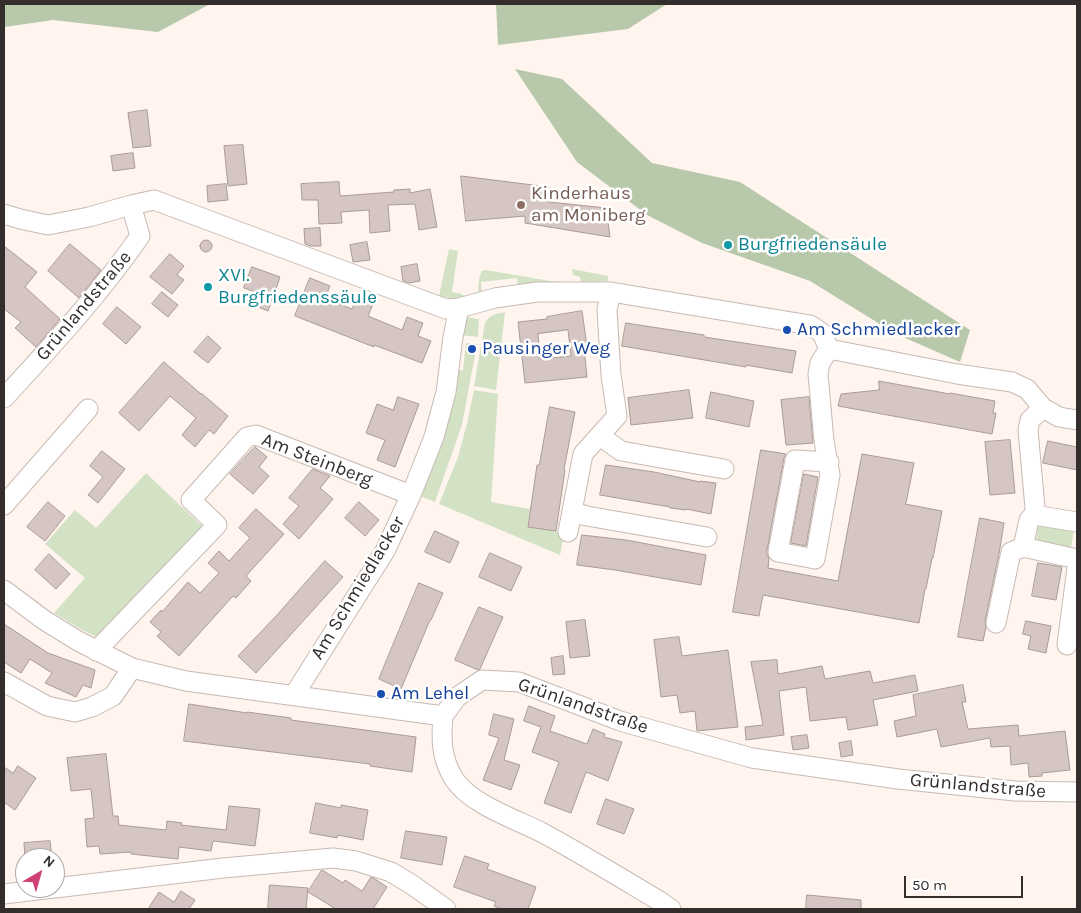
<!DOCTYPE html>
<meta charset="utf-8">
<style>
body{margin:0}
#map{position:relative;width:1081px;height:913px;overflow:hidden;background:#fff4ee;font-family:Karla,sans-serif}
canvas{display:block}
.frame{position:absolute;inset:0;border:5px solid #332e2b;pointer-events:none}
.north{position:absolute;left:15px;top:848px;width:50px;height:50px;box-sizing:border-box;background:#fff;border:1px solid #adabaa;border-radius:50%;rotate:38deg;font-size:14px;font-weight:700;line-height:20px;text-align:center;color:#332e2b}
.north::after{content:'';display:block;margin:auto;width:18px;height:22px;background:#ce4277;clip-path:polygon(50% 0,100% 100%,50% 72%,0 100%)}
.scale{position:absolute;left:904px;top:876px;width:119px;height:22px;box-sizing:border-box;border:2px solid #332e2b;border-top:0;padding-left:6px;font-size:15px;line-height:18px;white-space:nowrap;color:#332e2b;-webkit-text-stroke:4px #fff;paint-order:stroke}
</style>
<div id="map">
<canvas width="1081" height="913"></canvas>
<div class="frame"></div>
<div class="north">N</div>
<div class="scale">50 m</div>
</div>
<script>
const context = document.querySelector('canvas').getContext('2d');
context.lineJoin = 'round';
function paint(path, color) { context.fillStyle = color; context.fill(path, 'evenodd'); }
function trace(path, color, width, dash) { context.strokeStyle = color; context.lineWidth = width; context.lineCap = dash ? 'butt' : 'round'; context.setLineDash(dash || []); context.stroke(path); }
function drawText(font, color, halo, rows, align = 'center') {
  context.font = font + ' Karla,sans-serif'; context.lineWidth = 5; context.setLineDash([]); context.textBaseline = 'middle'; context.strokeStyle = halo; context.fillStyle = color; for (const [text, x, y, turn = 0] of rows) {
    context.save(); context.translate(x, y); context.rotate((+turn || 0) * Math.PI / 180); context.textAlign = isNaN(turn) ? turn : align; if (halo) context.strokeText(text, 0, 0); context.fillText(text, 0, 0); context.restore();
  }
}
paint(new Path2D(`
 M449 249 458 251 452 292 462 294 467 299 451 303 450 298 439 296Z
 M572 269 608 276V281L581 282 580 277 573 275Z
 M486 270 556 282 557 283 518 288 517 278 481 282 482 292 479 294C477 288 479 277 482 271Z
 M505 312 496 390 474 386 485 323C490 314 496 314 505 312Z
 M466 317 479 319 478 337 461 335Z
 M466 343 477 344 462 425 435 502 420 496 455 370H463Z
 M474 390 498 394 491 502 530 509 528 527 556 531 564 536 560 555 439 504 458 457 467 423Z
 M146 473 204 528 99 638 82 630 54 613 85 578 45 544 75 510 96 528Z
 M1038 525 1074 530 1071 548 1036 543Z`), '#d3e2c4');
paint(new Path2D(`
 M4 4H210L158 32 53 20 4 27Z
 M496 4H667L628 29 498 45Z
 M515 69 562 79 652 163 740 182 970 330 960 362 896 334 810 281 702 243 647 215 577 162Z`), '#b8c8aa');
const building = new Path2D(`
 M147 110 151 146 133 148 128 113Z
 M243 145 247 184 228 186 224 146Z
 M133 153 135 168 113 171 111 156Z
 M461 176 549 187V202L606 208 610 237 525 223V216L466 221Z
 M339 182 340 196 394 192V190L410 189V193L430 189 437 227 419 230 415 204 388 205 390 231 370 233 369 210 341 212 342 223 319 224 318 200H302L301 184Z
 M226 184 228 200 208 202 207 186Z
 M320 228 321 246H311L305 244 304 229Z
 M200 246a6 6 0 1 1 12 0a6 6 0 1 1-12 0Z
 M367 242 370 260 353 262 350 245Z
 M70 244 101 270 79 298 48 271Z
 M4 246 37 272 25 287 60 319 36 347 15 328 21 322 4 309Z
 M170 254 184 266 177 275 184 280 172 294 150 277Z
 M417 264 420 281 409 283 403 281 401 267Z
 M252 267 280 277 268 311 256 306 261 294 244 288Z
 M310 278 330 286 325 298 352 309 357 297 373 304 368 316 402 330 407 317 423 323 418 336 431 341 422 363 374 345V347L295 316Z
 M162 292 178 305 168 317 152 304Z
 M117 307 141 327 126 344 103 324Z
 M582 311 587 346 584 347 587 377 525 383 518 322 547 319V317ZM568 330 571 356 540 359 538 334Z
 M626 323 704 335V337L796 351 792 373 746 365V367L622 346Z
 M208 336 221 348 208 363 194 352Z
 M164 362 201 394V393L228 416 214 434 209 430 195 447 182 435 196 418 170 396 139 431 119 413Z
 M879 381 950 394V393L995 401 993 413H996L992 434 838 406 841 394 879 390Z
 M689 390 693 418 631 425 628 398Z
 M711 392 754 401 749 427 706 418Z
 M398 397 419 404 395 467 377 460 385 440 366 433 377 404 393 410Z
 M809 397 813 443 786 445 781 400Z
 M550 407 575 412 564 469 565 470 556 531 528 527 537 465H539Z
 M1010 440 1015 493 990 495 985 442Z
 M1048 441 1077 447V470L1043 463Z
 M255 447 267 457 259 467 269 476 253 494 230 474Z
 M761 450 786 454 784 458 767 550V555L769 558 768 568 838 581 862 454 914 463 906 503 905 504 942 511 933 558H932L926 589H925L919 623 763 595 759 616 733 612Z
 M102 451 125 469 98 503 88 495 103 477 90 466Z
 M606 465 654 472 700 482V481L716 483 711 514 686 509V510L670 508V507L600 495Z
 M313 469 330 476 320 488 333 499 299 539 283 524 299 506 289 498Z
 M804 474 818 477 806 546 791 543Z
 M48 502 65 516 45 541 27 527Z
 M359 502 379 520 365 536 345 518Z
 M256 509 284 534 246 576 251 581 236 598 233 596 179 656 157 636 161 632 150 622 161 610 162 612 188 582 200 593 219 573 208 563 219 551 229 561 250 538 239 528Z
 M980 518 1004 523 999 554 985 621 986 627 983 641 958 637Z
 M435 531 459 542 450 563 425 552Z
 M582 535 626 540 706 555 701 585 615 570 577 565Z
 M490 553 522 567 511 591 479 577Z
 M49 554 70 574 56 589 35 570Z
 M325 561 343 577 256 673 238 656 277 615Z
 M1038 563 1062 567 1056 600 1032 596Z
 M419 583 443 593 431 620H430L401 689 379 679Z
 M479 607 503 617 480 669 478 670 455 660Z
 M585 620 590 656 570 658 566 622Z
 M1026 621 1051 626 1046 653 1028 649 1031 636 1023 634Z
 M4 624 48 653 95 670 91 688 83 685 76 697 45 683 52 673 30 659 21 673 4 662Z
 M679 637 682 656 728 650 738 727 697 731 695 711 680 713 677 695 661 697 654 640Z
 M563 656 565 674 553 675 551 658Z
 M777 660 778 674 822 666 825 679 870 671 873 683 915 675 918 691 873 700 878 725 848 730 846 717 810 721 806 687 779 691 784 735 746 740 745 727 763 725 751 662Z
 M963 685 966 702H962L968 729 1018 725 1019 736 1065 731 1070 770 1042 773V776L1029 777 1028 763 1011 765 1010 746 991 747 990 738 941 747 937 729 897 737 894 721 916 716 913 695Z
 M189 704 247 713V712L291 718V720L416 737 412 772 370 766V764L184 741Z
 M529 706 555 716 550 731 587 744 593 729 605 734 604 737 622 742 608 781 586 772 571 813 544 803 559 762 532 752 541 727 524 721Z
 M494 714 514 719 504 760 520 765 511 790 483 780 499 738 489 735Z
 M807 735 809 748 793 750 791 737Z
 M851 741 853 755 841 757 839 743Z
 M106 754 113 816H118L119 825 166 830 167 821 182 823 181 825 226 830 229 806 260 809 255 846 213 841 211 851 179 847 178 859 131 854V852L100 854 99 846 87 847 85 819 94 818 91 789 71 791 67 758Z
 M18 766 36 778 15 810 4 802V767L13 773Z
 M606 799 634 809 624 834 597 824Z
 M316 803 341 808V805L368 810 363 840 338 835 337 838 310 833Z
 M406 831 447 837 442 865 401 858Z
 M50 841 52 858H25L24 843Z
 M465 856 489 864 487 869 536 887 528 909H502L494 906 496 902 454 887Z
 M322 870 343 883 345 880 362 891 371 877 375 879 387 887 373 909H336L308 892Z
 M270 885 308 888 306 909H268Z
 M181 891 195 900 189 909H148L159 892 174 902Z
 M807 895 861 900V909H806Z`);
paint(building, '#d6c6c3');
trace(building, '#a99b97', 1);
const street = new Path2D(`
 M4 214 20 219 48 225 89 217 131 205 154 200 446 309 459 308
 M4 398C51 347 100 294 140 236L131 205
 M1043 408 1030 420 1028 430 1035 508 1034 515 1029 520 1023 547 1077 559
 M600 436 621 451 724 469
 M829 462 795 460 778 552 815 559 830 475 824 441 818 374 820 363 829 349
 M4 505 88 409
 M572 512 587 516 707 537
 M1034 515 1077 522
 M568 532 583 454 617 416 611 375 607 310 611 292
 M4 590 44 620 78 641 132 668 186 681 443 716
 M996 623 1011 552 1023 547
 M1067 645 1077 568
 M96 651 217 525 191 500 247 437 256 435 411 495
 M4 682 47 706 75 712 92 707 113 696 132 668
 M294 695 385 551 411 495 434 437 446 392 453 337 459 308 495 298 537 292H611L810 325 822 333 829 349 957 374 1012 382 1027 389 1043 408 1059 417 1077 420
 M443 716 457 697 482 680 519 682 620 721 752 758 898 779 1015 791 1077 792
 M443 716C441 739 441 758 454 779 470 804 515 819 541 832 582 854 621 878 661 902L671 909
 M55 888 223 868 333 858 356 861 391 872 411 884 446 909
 M4 894 53 888`);
trace(street, '#c7bab3', 21);
trace(street, '#fff', 19);
for (const [x, y, r, color] of [
 [521,205,5,"#8d6e63"],
 [728,245,5,"#0f9aa8"],
 [208,287,5,"#0f9aa8"],
 [787,330,5,"#1a4fb4"],
 [472,349,5,"#1a4fb4"],
 [381,694,5,"#1a4fb4"]
]) { const dot = new Path2D(); dot.arc(x, y, r, 0, 2 * Math.PI); context.fillStyle = color; context.fill(dot); trace(dot, '#fff', 2); }
drawText('19px', '#785e54', '#fff', [
 ["Kinderhaus",531,194],
 ["am Moniberg",531,216]
], 'left');
drawText('19px', '#0d838f', '#fff', [
 ["Burgfriedensäule",738,245],
 ["XVI.",218,276],
 ["Burgfriedenssäule",218,298]
], 'left');
drawText('19px', '#332e2b', '#fff', [
 ["Grünlandstraße",84,306,-50],
 ["Am Steinberg",317,460,21],
 ["Am Schmiedlacker",358,588,-59],
 ["Grünlandstraße",583,706,19],
 ["Grünlandstraße",978,786,5]
]);
drawText('19px', '#164399', '#fff', [
 ["Am Schmiedlacker",797,330],
 ["Pausinger Weg",482,349],
 ["Am Lehel",391,694]
], 'left');
</script>
